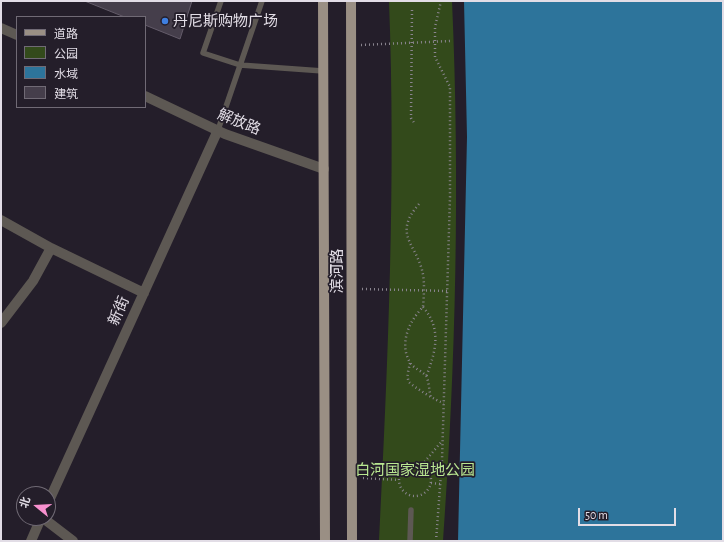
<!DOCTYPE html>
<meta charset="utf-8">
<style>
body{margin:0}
#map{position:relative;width:724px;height:542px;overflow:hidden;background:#241e2a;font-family:"Alegreya Sans","Noto Sans SC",sans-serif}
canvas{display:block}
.frame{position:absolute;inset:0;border:2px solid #e2dde6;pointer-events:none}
.legend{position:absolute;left:16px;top:16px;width:130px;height:92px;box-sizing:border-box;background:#241e2a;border:1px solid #706a75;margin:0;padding:5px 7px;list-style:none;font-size:12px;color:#e2dde6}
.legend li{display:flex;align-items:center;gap:8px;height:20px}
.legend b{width:20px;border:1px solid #706a75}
.north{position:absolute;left:16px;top:486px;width:40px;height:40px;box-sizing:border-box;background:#241e2a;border:1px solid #706a75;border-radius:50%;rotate:288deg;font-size:11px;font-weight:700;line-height:16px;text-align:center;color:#e2dde6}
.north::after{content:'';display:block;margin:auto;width:14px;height:18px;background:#f790ce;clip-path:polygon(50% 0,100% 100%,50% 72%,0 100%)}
.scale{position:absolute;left:578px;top:508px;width:98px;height:18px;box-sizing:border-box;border:2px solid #e2dde6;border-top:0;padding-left:5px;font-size:12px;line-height:14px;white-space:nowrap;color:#e2dde6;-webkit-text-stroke:3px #241e2a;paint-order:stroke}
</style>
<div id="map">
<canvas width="724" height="542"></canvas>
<div class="frame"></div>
<ul class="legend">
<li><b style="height:5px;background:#9a8f84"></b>道路</li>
<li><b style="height:11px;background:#334a1b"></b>公园</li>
<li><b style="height:11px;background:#2d749b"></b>水域</li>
<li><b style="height:11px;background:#453e4b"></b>建筑</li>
</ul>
<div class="north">北</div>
<div class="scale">50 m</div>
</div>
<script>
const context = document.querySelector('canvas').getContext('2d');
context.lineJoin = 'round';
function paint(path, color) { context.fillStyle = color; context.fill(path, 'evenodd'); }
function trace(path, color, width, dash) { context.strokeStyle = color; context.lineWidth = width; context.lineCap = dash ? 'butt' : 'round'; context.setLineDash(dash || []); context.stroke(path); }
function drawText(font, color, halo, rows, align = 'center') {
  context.font = font + ' "Alegreya Sans","Noto Sans SC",sans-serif'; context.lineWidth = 3.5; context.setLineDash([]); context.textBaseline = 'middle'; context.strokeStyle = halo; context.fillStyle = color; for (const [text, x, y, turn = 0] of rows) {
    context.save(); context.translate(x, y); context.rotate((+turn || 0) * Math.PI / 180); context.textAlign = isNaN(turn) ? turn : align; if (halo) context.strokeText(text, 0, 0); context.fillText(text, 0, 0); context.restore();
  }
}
paint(new Path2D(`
 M389 1H452C460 181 456 362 443 541H379C388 361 396 181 389 1Z`), '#334a1b');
paint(new Path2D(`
 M464 1H723V541H458L467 137Z`), '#2d749b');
const building = new Path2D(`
 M85 1H192L180 39 145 25V17H125Z`);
paint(building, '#453e4b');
trace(building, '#645c6a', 1);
trace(new Path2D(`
 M412 10 411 118 415 124
 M361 45 450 41
 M419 204C393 234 415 243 422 270 425 281 424 295 423 307 409 321 398 345 411 364 415 369 422 371 426 376 429 380 429 392 431 397
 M362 289 447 291
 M423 307C442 329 436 351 426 377
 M410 363C409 369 406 376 409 382 412 386 438 402 444 403
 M399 480a16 16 0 1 1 32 0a16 16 0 1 1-32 0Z
 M422 465 442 441
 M363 478 399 480
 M431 483 440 484
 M436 541 442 460 450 197V87L435 57V27L441 1`), '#8a858f', 2.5, [1, 3]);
trace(new Path2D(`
 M221 1 203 53 240 65 323 71
 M218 130 262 1
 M410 541 411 510`), '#5d5853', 5.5);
trace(new Path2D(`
 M1 28 17 35
 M145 96 225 134 324 169
 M1 220 51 248
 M1 323 33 281 51 248 144 293
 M48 503 218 130
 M43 518 73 541
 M31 541 41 518`), '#5d5853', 10);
trace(new Path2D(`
 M323 1 325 541
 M351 1 352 541`), '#9a8f84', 10);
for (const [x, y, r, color] of [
 [165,21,4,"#3f7fe0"]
]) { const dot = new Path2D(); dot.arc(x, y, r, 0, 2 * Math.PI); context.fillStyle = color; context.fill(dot); trace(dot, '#241e2a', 1.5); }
drawText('15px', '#e2dde6', '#241e2a', [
 ["丹尼斯购物广场",173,21]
], 'left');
drawText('15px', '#e2dde6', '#241e2a', [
 ["解放路",239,122,22],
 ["滨河路",337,271,-90],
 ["新街",119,311,-66]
]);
drawText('15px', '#b9e791', '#241e2a', [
 ["白河国家湿地公园",415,470]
]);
</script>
